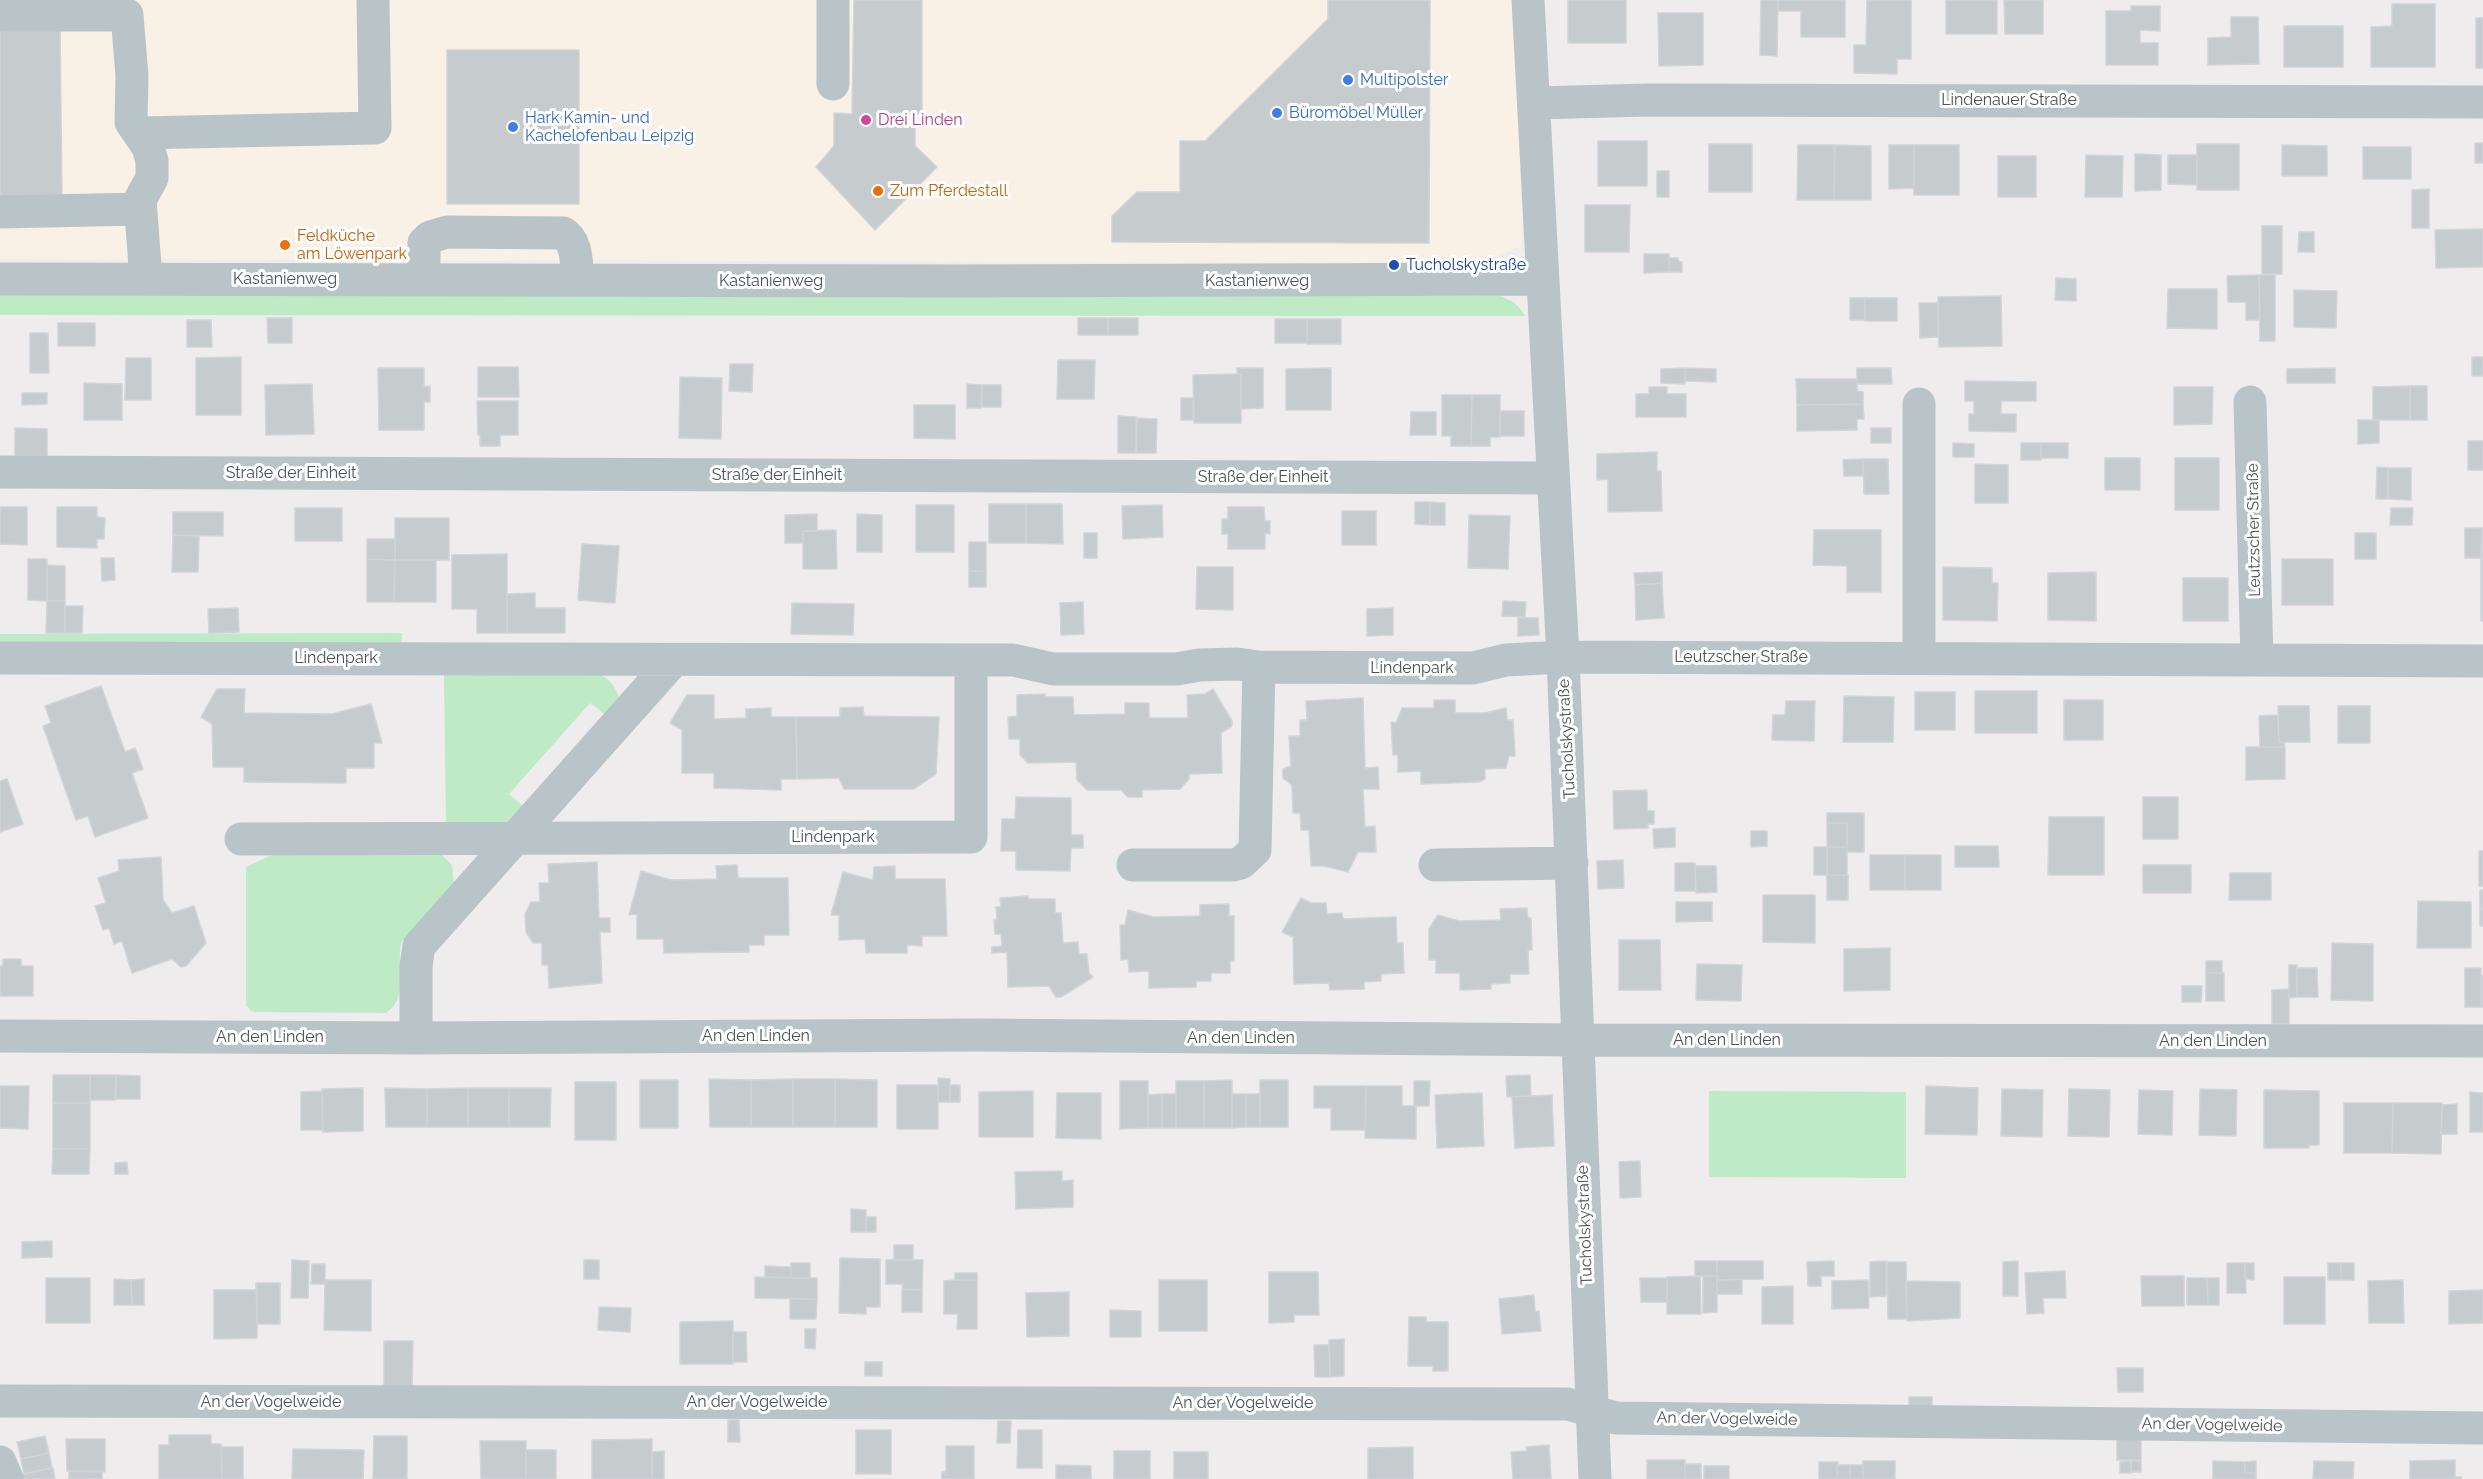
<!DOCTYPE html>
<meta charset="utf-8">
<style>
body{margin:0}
canvas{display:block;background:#efeced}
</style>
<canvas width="2483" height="1479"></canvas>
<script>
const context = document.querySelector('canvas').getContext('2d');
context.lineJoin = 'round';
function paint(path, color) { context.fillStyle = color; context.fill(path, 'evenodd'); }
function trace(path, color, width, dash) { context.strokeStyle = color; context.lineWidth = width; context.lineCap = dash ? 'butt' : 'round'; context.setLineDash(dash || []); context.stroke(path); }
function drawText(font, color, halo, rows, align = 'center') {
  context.font = font + ' Raleway,sans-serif'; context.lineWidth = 6; context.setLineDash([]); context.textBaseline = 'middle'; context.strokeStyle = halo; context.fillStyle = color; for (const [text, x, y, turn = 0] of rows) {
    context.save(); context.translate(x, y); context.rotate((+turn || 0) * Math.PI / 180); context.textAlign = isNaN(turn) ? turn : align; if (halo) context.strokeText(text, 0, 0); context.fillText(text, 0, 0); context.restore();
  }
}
paint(new Path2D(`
 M0 0H1514L1521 113 1522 246 1479 263 0 259Z`), '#f9f0e6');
paint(new Path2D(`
 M0 291 1499 296C1512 300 1518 304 1525 316L0 315Z
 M402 633 401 649 0 651V634Z
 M444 675H601C611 680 616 688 619 698L606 715 590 703 509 794 524 807 515 819 504 824H446Z
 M287 848 440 853 452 865 454 884 401 943C396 967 410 997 386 1013L255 1012 251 1011 246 1005V867Z
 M1709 1091 1906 1092V1178L1709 1177Z`), '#beeac6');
const building = new Path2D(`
 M854 0H922V114L898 113V126L915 127V146L937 167 875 230 816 167 834 146V113L852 114Z
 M1328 0H1430L1429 243 1112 242V216L1137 192H1180V141H1205L1328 19Z
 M1568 0H1626V43H1568Z
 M1761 0H1778L1777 56 1760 55Z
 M1778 0H1845V37H1801V11H1778Z
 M1867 0H1911V59H1897V74L1854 73V45H1866Z
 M1946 0H1997V34H1946Z
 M2004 0H2043V34H2005Z
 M2392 4H2435V67H2371V27L2392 26Z
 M2131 6H2160V31L2140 30V43H2158V65H2106V11H2131Z
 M1658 13H1703V65L1659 66Z
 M2231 17H2258L2259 64 2208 65V38L2231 37Z
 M2476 18H2483V68H2476Z
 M60 26 62 196 0 197V27Z
 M2284 26H2343V67H2284Z
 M447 50H579V204H447Z
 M1598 141H1647V186H1598Z
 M2475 143H2483V163H2475Z
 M1709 144H1752V192H1709Z
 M2197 144H2239V190H2197Z
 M1798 145H1835L1834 200H1797Z
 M1835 145 1871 146V200H1834Z
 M1889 145H1914V188L1889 189Z
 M1914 145H1959V195H1914Z
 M2282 145 2327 146V176H2282Z
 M2363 147H2411V179H2363Z
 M2135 154 2161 155V190L2135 191Z
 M2086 155 2123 156 2122 197H2085Z
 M2168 155H2197V185L2168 184Z
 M1998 156H2036V197H1998Z
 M1657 171H1669V197H1657Z
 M2429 189V228H2412V190Z
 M1585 205H1630L1629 252H1585Z
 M2262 226H2282V274H2262Z
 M2483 229V267L2436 268 2435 230Z
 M2299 232H2314V252H2298Z
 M1644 254H1669V272L1644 273Z
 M1669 258H1678L1679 262H1682V272H1669Z
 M2259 275H2275V341H2260Z
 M2259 275 2260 320H2246V302H2228L2227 276Z
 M2056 278 2076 279V301L2055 300Z
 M2168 289H2217V329L2167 328Z
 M2294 290 2337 291 2336 328 2294 327Z
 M2001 296 2002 346 1939 347 1938 297Z
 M1850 298H1865V320H1850Z
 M1865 298H1897V321H1865Z
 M1919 303H1938V337L1920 338Z
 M267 318H292V343H268Z
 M1078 318H1108V335H1078Z
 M1108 318H1138V335H1108Z
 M1275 319H1307V343H1275Z
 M1307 319H1341V344H1307Z
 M187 320H211L212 347H187Z
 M58 323H95V346H58Z
 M30 333H48L49 373H30Z
 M241 357V415H196V358Z
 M2472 357H2483V376H2472Z
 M126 358H151V400H125Z
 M1058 360H1095L1094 399H1057Z
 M730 364H753L752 392 729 391Z
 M478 367H518L519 397H478Z
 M378 368H424V387L430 386V402H424V430H379Z
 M1237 368H1263V408L1241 409V374H1237Z
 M1331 368V410H1286V369Z
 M1685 368V384L1661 383V369Z
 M1685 368 1716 369V382L1685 381Z
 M1857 368H1891L1892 384H1857Z
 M2335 368V383H2287V369Z
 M1237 374H1241V423H1194L1193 375Z
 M680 377 722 378 721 439 679 438Z
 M1796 379H1857V391L1863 392V404L1797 405Z
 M1965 381 2036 382V401H2001V414H2016V432L1969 431V414H1974V401H1965Z
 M84 383 122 384V420H84Z
 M312 384 314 434 266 435 265 385Z
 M967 384 982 385 981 408H967Z
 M982 385H1001V407H982Z
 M2410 386H2427V420H2410Z
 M2410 386V420H2373V387Z
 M1649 387H1667V394H1686V417H1636V394H1649Z
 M2174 387H2213L2212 424 2174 425Z
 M22 393H47V404L22 405Z
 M1442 395H1472L1471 446H1451V436H1442Z
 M1472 395H1500V437H1490V446H1471Z
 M1181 398H1193V420H1181Z
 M477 401H518V435H500V446H480V435H478Z
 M1863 404 1864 419H1857V430L1797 431V405Z
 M914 405H955V439L914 438Z
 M1500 411H1524V436H1500Z
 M1411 412H1436V435H1410Z
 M1118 416 1137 417 1136 453H1118Z
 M1136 418 1157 419 1156 453H1136Z
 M2358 420H2379V443L2358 444Z
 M15 428 47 429V456H15Z
 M1871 428H1891V443H1871Z
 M2468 441H2483V470H2468Z
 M1953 443 1974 444V457H1953Z
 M2021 443H2041V460H2021Z
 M2041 443H2068V458H2041Z
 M1657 452V471H1661L1662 511 1608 512V479L1597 480V454Z
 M2105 458H2140V490H2105Z
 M2175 458H2219V510H2175Z
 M1863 459V476H1844L1843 460Z
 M1863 459H1888L1889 494H1864Z
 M1975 464 2008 465V503H1975Z
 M2377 467 2388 468V499H2376Z
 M2388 468H2411V500L2388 499Z
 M1415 502H1430V525L1415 524Z
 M1430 502 1445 503V525H1430Z
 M989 504H1026V543H989Z
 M1026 504H1062L1063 544 1026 543Z
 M916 505H954V552H916Z
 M1162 505 1163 537 1123 539 1122 506Z
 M0 507H27V545L0 544Z
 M57 507H97V517L105 518 104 539H97V548L57 547Z
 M1228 507H1264L1265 521H1270V534L1265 533V549H1228V534H1222V519H1228Z
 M295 508H342V541H295Z
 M2391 508H2413L2412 525H2390Z
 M1342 511H1376V545H1342Z
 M173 512H223V536L173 535Z
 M817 514V531H803V543H785V515Z
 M857 514 882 515V552H857Z
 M1469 515 1510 516 1508 569 1468 568Z
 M395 518H449V560H395Z
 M2465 528H2482L2481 558H2465Z
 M2482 528H2483V560H2481Z
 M836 530 837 569H803V531Z
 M1814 530H1881V592H1847V566L1813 565Z
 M1084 533H1097V558H1084Z
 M2355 533H2376V559H2355Z
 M173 535 199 536 198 572H172Z
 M367 539H395V560L367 559Z
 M969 542H986V571H969Z
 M582 544 619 546 615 603 578 600Z
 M507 554V633H477V609H452V555Z
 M101 558H114L115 580 102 581Z
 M28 559H47V601L28 600Z
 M367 559 395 560 394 602H367Z
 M2282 559H2333V605H2282Z
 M395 560H436V602H394Z
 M2481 560H2483V621H2481Z
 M47 565 65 566V601H47Z
 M1197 567H1233V610L1196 609Z
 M1943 567 1992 568V583H1998L1997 621 1943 620Z
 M969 571H986V587H969Z
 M1662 572V583L1635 585 1634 573Z
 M2096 572V621L2048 620V573Z
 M2183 578H2228V621H2183Z
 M1662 583 1664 618 1636 620 1635 585Z
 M535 593V608H565V633H507V594Z
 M47 601H65V633H46Z
 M1503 601 1526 602 1525 617 1502 616Z
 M1083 602 1084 634 1061 635 1060 603Z
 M792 603 854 604 853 635 791 634Z
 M65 606H83L82 633H65Z
 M238 608 239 632 209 633 208 609Z
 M1393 608V635L1367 636V609Z
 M1518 618H1538L1539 635 1518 636Z
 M101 686 125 752 135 748 143 769 132 773 148 818 95 837 88 816 76 820 43 726 51 723 45 706Z
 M217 689H245L244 713 332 714 371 704 382 743H374V768H346V783L244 782V767H213L212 724 201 717Z
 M1213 689 1232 721V726L1221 733 1222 773 1189 774V779L1180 789 1142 790V797H1128L1121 790H1087L1077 780 1076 762 1028 763 1020 755V739H1009L1008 717 1017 716V695L1045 694V697H1073L1074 715 1125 714V703H1149V718H1188L1187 695 1205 694Z
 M1975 691H2037V733H1975Z
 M1915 692H1955V730H1915Z
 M687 695H714V719L746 718V709L771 708V717H796L797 779H781V790L714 788V773H682V730L670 723Z
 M1844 696 1894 697 1893 742H1843Z
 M1363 698 1365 768 1378 767 1379 789H1363L1365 827 1375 826 1376 852H1358L1348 872 1325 866H1311L1309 830H1301L1300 813H1293L1292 785 1283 778V769L1291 766 1289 736H1300V720H1307L1306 701Z
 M1434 700H1455V713H1485L1506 708 1507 720H1513L1515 756H1509L1506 768 1485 769V779L1479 782 1421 784V771L1398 772V755H1393L1391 722 1396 723 1402 708H1434Z
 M2064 700H2103V740H2064Z
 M1786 701H1815L1814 741 1772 740 1773 715H1785Z
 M2278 706H2309L2310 742H2279Z
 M2338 706H2370V743H2338Z
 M863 707 864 716 939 717 936 774 914 789H844L839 778 797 779 796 717H840V708Z
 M2278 715 2279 742 2284 743 2285 747H2260L2259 716Z
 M2246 747H2285V779L2246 780Z
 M7 779 23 824 0 832V781Z
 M1647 790V811H1654V824H1648V828L1614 829 1613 791Z
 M1016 797 1071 798V835H1083V848H1071L1070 871 1016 870V851H1001L1002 819H1015Z
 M2143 797H2178V839H2143Z
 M1827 813H1864V852H1847V823H1827Z
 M2049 817H2104V875H2048Z
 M1827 823H1847V847H1827Z
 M1675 828V847L1654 848 1653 829Z
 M1751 831H1767V846L1751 847Z
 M1955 846H1998L1999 867H1955Z
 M1814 847H1827V875H1814Z
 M1827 847H1847V875H1827Z
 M2479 851H2483V886H2479Z
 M1870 855H1905V890H1870Z
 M1905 855H1941V890H1905Z
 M161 857 163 900 172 913 194 906 206 943 186 966 181 967 172 959 132 973 122 941 114 944 109 928 103 930 95 906 106 903 98 878 119 871 118 860Z
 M1623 860 1624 888 1598 889 1597 861Z
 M597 862 599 918H610V932H600L602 983 549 988 548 965H542V943H533L526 932 525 914 531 902H540L539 883H549L548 864Z
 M1675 863H1695L1696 891H1675Z
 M737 865 738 878H788L789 935H764V945H749V952L664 953 663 939H637V914L629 915 641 871 671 880 717 879 716 866Z
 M2143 865H2191V893H2143Z
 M895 866V879H945L947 936H922V946L907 945V953H866L865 939 839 940V915H831L843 872 873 880 874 867Z
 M1695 866H1716L1717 892 1696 893Z
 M2230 873H2271V900H2229Z
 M1827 875H1848V900H1827Z
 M2480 890H2483V909H2480Z
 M1763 895H1815V943L1763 942Z
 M1028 896V899H1055V913H1061L1063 943 1078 942 1079 954H1087L1089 973 1093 977 1061 997H1056L1049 986 1008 987 1007 952 992 953V947L1002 946 1001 934H995L994 920H997L996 907H1001L1000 898Z
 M1301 898 1311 903H1326L1327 914 1342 913 1343 919 1396 917 1397 943H1403L1404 973 1381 974V981L1364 982V989L1330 990 1329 983 1294 984 1293 937 1282 932Z
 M2418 901 2471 902V948H2417Z
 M1676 902H1712V921L1676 922Z
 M1229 904V916H1234V961H1230V973H1211V981H1196V987L1149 988V971L1129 972 1128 959 1121 960 1120 925H1125L1128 910 1153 917 1200 916V905Z
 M1527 908 1528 918H1531L1532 950H1528L1529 974H1510V983L1491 984V989L1460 990V973H1436V960H1429V929L1438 915 1459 921 1501 920 1500 909Z
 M2480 909H2483V926H2480Z
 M1619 940H1660L1661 990H1619Z
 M2332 943 2373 944V1001L2331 1000Z
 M1890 948V990L1844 991V949Z
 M3 959H21V966H33V996H0V966H3Z
 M2206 961H2222V973H2206Z
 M1697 964 1742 965 1741 1001 1696 1000Z
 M2289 965H2297V997L2289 998Z
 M2297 968H2317L2318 997H2297Z
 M2465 968H2481V1007H2465Z
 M2206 973H2224V1001H2206Z
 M2481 975H2483V1007H2481Z
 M2182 986H2202L2201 1002H2182Z
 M2289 989V1024H2272V990Z
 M53 1075H90V1103H53Z
 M90 1075H116L115 1100H90Z
 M116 1075 140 1076V1099H116Z
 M1530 1075 1531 1096 1507 1097 1506 1076Z
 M938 1078 950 1079V1102H938Z
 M709 1079 751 1080V1127H710Z
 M793 1079V1127H751V1080Z
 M793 1079H835V1127H793Z
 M835 1079 877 1080V1127H835Z
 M640 1080H678V1128H640Z
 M1232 1080V1128H1204V1081Z
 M1260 1080H1288V1127H1260Z
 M1120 1081H1148V1128L1120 1129Z
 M1176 1081H1204V1128H1176Z
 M1414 1081H1430L1429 1106H1414Z
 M575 1082H616V1140H575Z
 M897 1085H938V1129H897Z
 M950 1085H960V1102H950Z
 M0 1086H29L28 1129 0 1128Z
 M1314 1086H1366L1365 1130H1331V1108H1314Z
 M1366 1086H1402V1106H1416V1139L1365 1138Z
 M1926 1086 1978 1088 1977 1135 1925 1134Z
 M363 1088V1131L323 1132 322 1089Z
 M385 1088 427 1089V1127H386Z
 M468 1088H509V1127H468Z
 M468 1088V1127H427V1089Z
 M509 1088H551L550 1127H509Z
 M2002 1089 2043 1090 2042 1137 2001 1136Z
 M2069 1089 2110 1090 2109 1137 2068 1136Z
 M2200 1089 2237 1090 2236 1136 2199 1135Z
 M2139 1090 2173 1091 2172 1135 2138 1134Z
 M2264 1090 2319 1091V1145H2308L2309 1148H2264Z
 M322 1091 323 1130H301V1092Z
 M1033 1091V1137H979V1092Z
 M2470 1092 2483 1093V1132H2470Z
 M1057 1093H1101V1139L1056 1138Z
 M1482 1093 1484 1146 1437 1148 1435 1095Z
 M1162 1094V1128H1148V1095Z
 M1162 1094H1176V1128H1162Z
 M1232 1094H1246V1127L1232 1128Z
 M1246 1094H1260V1127H1246Z
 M1552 1095 1554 1146 1515 1148 1512 1097Z
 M53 1103H90V1149H53Z
 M2344 1103H2393L2392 1153H2344Z
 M2393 1103H2442L2441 1154 2392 1153Z
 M2457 1104V1134H2441L2442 1105Z
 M53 1149H90L89 1174H52Z
 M1640 1161 1641 1197 1620 1198 1619 1162Z
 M127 1162 128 1174H115V1163Z
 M1062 1171V1181L1073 1180V1207L1016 1209 1015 1172Z
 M851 1209 866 1210V1232H851Z
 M867 1217H876V1232H866Z
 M52 1241V1257L22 1258V1242Z
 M894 1245H913V1260H894Z
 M840 1258 880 1259V1307H866V1314L839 1313Z
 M292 1260 309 1261 308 1298H291Z
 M584 1260H599V1279H584Z
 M886 1260H923L922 1290 902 1289 903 1284H886Z
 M1695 1261H1717V1276H1695Z
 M1717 1261H1763V1279L1717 1280Z
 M1834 1261V1276H1821V1286H1808L1807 1262Z
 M1886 1261V1296L1870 1297V1262Z
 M2018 1261V1296H2003V1262Z
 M1887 1262H1906L1907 1319H1888Z
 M791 1263H810V1278H791Z
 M2227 1263H2245L2246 1293H2227Z
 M2245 1263H2254V1280L2245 1279Z
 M2328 1263H2341V1280H2328Z
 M2341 1263H2354V1280H2341Z
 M312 1264H325V1284H311Z
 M765 1266 791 1267V1278L765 1277Z
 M2065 1271 2066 1298H2043L2044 1313 2027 1314 2025 1273Z
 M1269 1272H1318L1319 1315H1294V1322L1269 1323Z
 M955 1273H977V1280H955Z
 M1700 1276 1701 1314H1667V1277Z
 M1703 1276H1717V1312L1703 1313Z
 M2141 1276H2184V1306H2142Z
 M755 1277 817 1278V1299L755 1298Z
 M2284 1277H2325V1324H2284Z
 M46 1278H90V1323H46Z
 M1640 1278H1667V1302H1641Z
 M2187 1278H2207L2208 1305H2187Z
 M2207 1278H2219V1305H2208Z
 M114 1279 131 1280 132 1305H114Z
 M144 1279V1305H132L131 1280Z
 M1742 1279V1294H1717V1280Z
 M325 1280H371V1331L324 1330Z
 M955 1280H977V1329H957L958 1314H944V1281Z
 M1159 1280H1207V1331H1159Z
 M1868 1280 1869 1308 1832 1309V1281Z
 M2403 1280 2404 1323H2369L2368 1281Z
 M1906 1281 1960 1282V1318L1907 1321Z
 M256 1283H280V1324H257Z
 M1793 1286V1324H1762V1287Z
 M902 1289 922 1290V1312H902Z
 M214 1290H257V1338L214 1339Z
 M2483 1290V1323L2449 1324V1291Z
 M1069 1292V1336L1027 1337 1026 1293Z
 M1534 1295 1535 1312 1539 1311 1541 1331 1502 1334 1499 1299Z
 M790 1299H817L816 1319H790Z
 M599 1307 631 1308 630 1332 598 1330Z
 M1110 1310 1141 1311V1337H1110Z
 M1409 1317H1426V1322H1448V1371H1433V1366H1408Z
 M733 1321V1364H680V1322Z
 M805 1329H816L815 1349 805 1348Z
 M733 1332H746L747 1362H733Z
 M1344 1339V1376L1330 1377 1329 1340Z
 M384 1341H413L412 1388H384Z
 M1314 1345H1329L1330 1377H1315Z
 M865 1362H882V1376H865Z
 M2117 1368H2143V1392H2118Z
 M1909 1397H1932V1412H1909Z
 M728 1420H739L740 1442H728Z
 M998 1421H1011L1010 1443H997Z
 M856 1430H891V1474H856Z
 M1018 1430H1042V1468H1017Z
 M169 1435H211V1444H221L222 1479H159V1445H169Z
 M45 1436 49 1453 21 1459 17 1442Z
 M374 1436H407V1479H373Z
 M66 1439H105V1472L67 1471Z
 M652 1439V1479H592V1440Z
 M2117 1439H2141V1460H2117Z
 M480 1441H526V1479H481Z
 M1549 1445 1551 1479H1513L1511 1452 1527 1451 1526 1447Z
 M946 1446H974V1479H942V1472H946Z
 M221 1447H243V1479H222Z
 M1413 1447V1479H1368V1448Z
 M293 1449 364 1450 363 1479H292Z
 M526 1450H556V1479H526Z
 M664 1451V1479H652V1452Z
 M1114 1451H1150V1479H1114Z
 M1174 1452H1208V1479H1174Z
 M49 1453 52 1468 24 1474 21 1459Z
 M1647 1460H1685V1479H1647Z
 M2455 1460V1477H2461V1479H2410V1461Z
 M1863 1461H1895V1479H1863Z
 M2131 1461H2141V1472H2131Z
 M2131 1461V1473H2120V1462Z
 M2213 1461 2245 1462V1473H2256V1479H2213Z
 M2256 1461V1473H2245V1462Z
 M2314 1461 2354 1462 2353 1479H2313Z
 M1819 1462H1838L1837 1479H1819Z
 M1685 1464H1701V1479H1685Z
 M1056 1465 1091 1466V1479H1056Z
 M1837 1465H1850V1479H1837Z
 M1850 1465H1863V1479H1850Z
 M1704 1466H1729V1479H1704Z
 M53 1468 55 1479H23L21 1474Z
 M69 1471H102V1479H69Z`);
paint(building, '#c6cbce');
trace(building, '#d1d4d8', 1.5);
trace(new Path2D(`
 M833 0V84
 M1528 0 1563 657 1595 1479
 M0 15H127L132 76 131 122 148 147 152 161V178L140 200 146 279
 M1534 103 1649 100 2483 102
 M139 133 375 128 373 0
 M0 212 140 209
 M0 279 960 281 1542 279
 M424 280V243L430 237 447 232 563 233C578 242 576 264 578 280
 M2250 402 2257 659
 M0 472 1553 478
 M0 658 1013 660 1053 669H1177L1199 665 1237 664 1259 667 1473 668 1506 660 1563 657 2483 661
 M1919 658V404
 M241 839 971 837V660
 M1133 865H1233L1241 863 1255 850 1259 667
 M1435 865 1572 863
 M0 1036 416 1038 980 1035 1579 1040 2483 1041
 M416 1038V966L419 946 673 661
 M0 1401 1568 1404 1616 1418 2483 1428
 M0 1462 7 1479`), '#b9c4c8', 33);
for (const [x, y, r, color] of [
 [1348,80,6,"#3f7fe0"],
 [1277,113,6,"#3f7fe0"],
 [866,120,6,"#d1479c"],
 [513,127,6,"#3f7fe0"],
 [878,191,6,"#e8710a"],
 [285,245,6,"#e8710a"],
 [1394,265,6,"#1a4fb4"]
]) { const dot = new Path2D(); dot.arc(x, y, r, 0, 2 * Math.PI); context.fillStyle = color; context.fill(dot); trace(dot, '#fff', 2); }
drawText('16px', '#366cbe', '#fff', [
 ["Multipolster",1360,80],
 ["Büromöbel Müller",1289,113],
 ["Hark Kamin- und",525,118],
 ["Kachelofenbau Leipzig",525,136]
], 'left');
drawText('16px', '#465358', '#fff', [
 ["Lindenauer Straße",2009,100],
 ["Kastanienweg",285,279],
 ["Kastanienweg",771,281],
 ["Kastanienweg",1257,281],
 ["Straße der Einheit",291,473],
 ["Straße der Einheit",777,475],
 ["Straße der Einheit",1263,477],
 ["Leutzscher Straße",2254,530,-91],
 ["Leutzscher Straße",1741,657],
 ["Lindenpark",336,658],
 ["Lindenpark",1412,668],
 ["Tucholskystraße",1567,739,-93],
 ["Lindenpark",833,837],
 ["An den Linden",756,1036],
 ["An den Linden",270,1037],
 ["An den Linden",1241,1038],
 ["An den Linden",1727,1040],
 ["An den Linden",2213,1041],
 ["Tucholskystraße",1585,1225,-92],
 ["An der Vogelweide",271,1402],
 ["An der Vogelweide",757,1402],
 ["An der Vogelweide",1243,1403],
 ["An der Vogelweide",1727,1419,1],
 ["An der Vogelweide",2212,1425,1]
]);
drawText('16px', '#b23c85', '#fff', [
 ["Drei Linden",878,120]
], 'left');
drawText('16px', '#c56008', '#fff', [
 ["Zum Pferdestall",890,191],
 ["Feldküche",297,236],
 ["am Löwenpark",297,254]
], 'left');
drawText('16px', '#164399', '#fff', [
 ["Tucholskystraße",1406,265]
], 'left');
</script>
